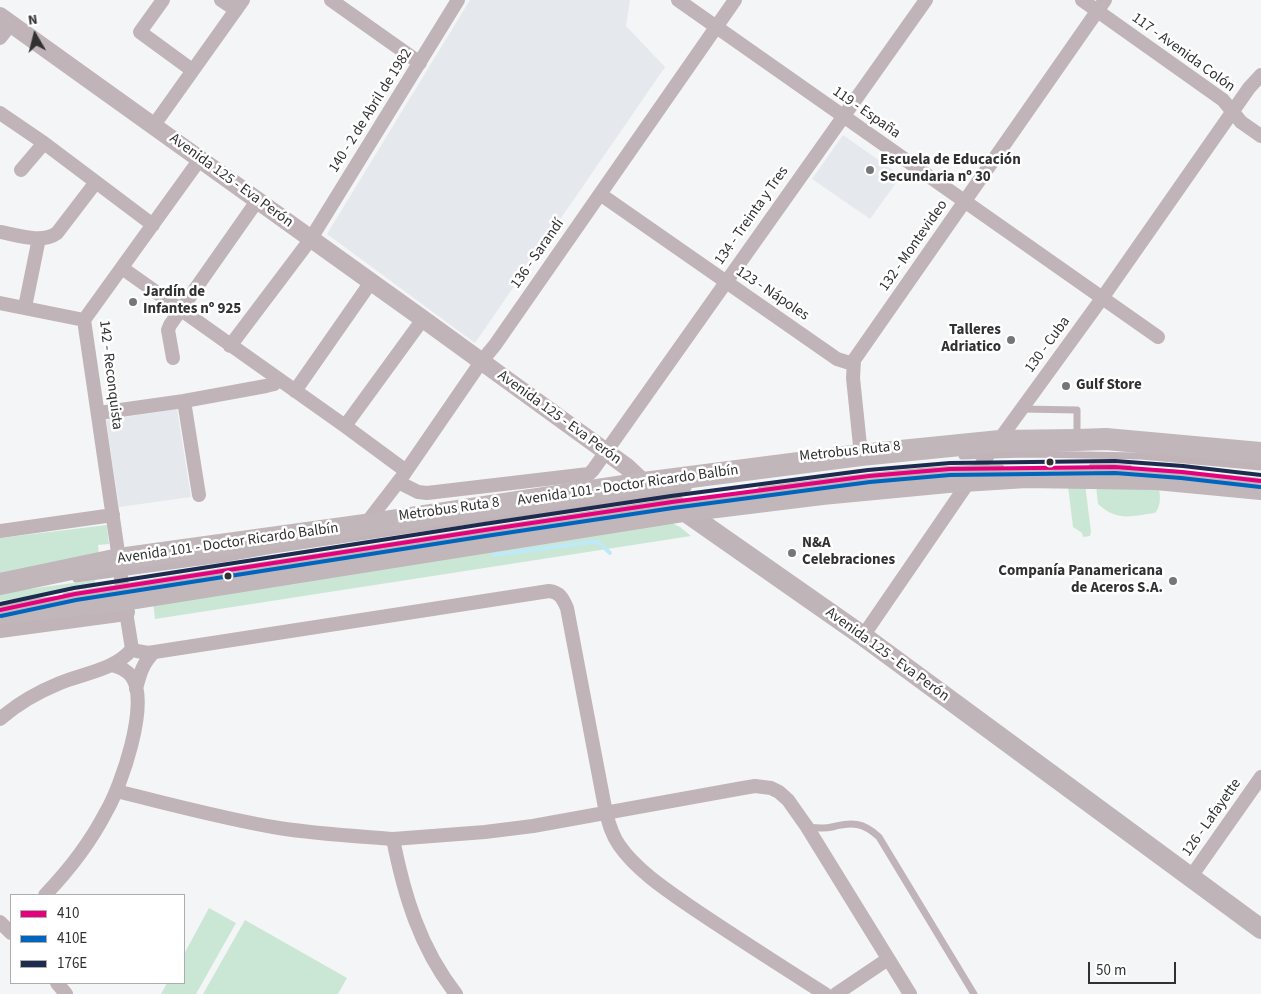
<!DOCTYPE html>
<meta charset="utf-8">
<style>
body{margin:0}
#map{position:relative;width:1261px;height:994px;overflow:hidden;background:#f4f5f6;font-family:"Source Sans 3",sans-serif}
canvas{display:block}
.legend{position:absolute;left:10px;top:894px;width:175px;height:90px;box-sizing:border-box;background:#fff;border:1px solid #adadad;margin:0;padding:6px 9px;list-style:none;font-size:15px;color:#313132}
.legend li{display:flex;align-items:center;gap:10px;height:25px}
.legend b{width:25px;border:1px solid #adadad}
.north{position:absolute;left:10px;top:10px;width:50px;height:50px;-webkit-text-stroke:4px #fff;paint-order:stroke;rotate:352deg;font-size:14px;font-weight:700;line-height:20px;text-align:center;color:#313132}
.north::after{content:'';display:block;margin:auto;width:18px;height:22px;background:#313132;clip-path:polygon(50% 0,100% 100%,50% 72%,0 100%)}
.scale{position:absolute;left:1088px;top:962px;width:88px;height:22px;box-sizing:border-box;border:2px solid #313132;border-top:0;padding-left:6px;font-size:15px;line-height:18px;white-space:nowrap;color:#313132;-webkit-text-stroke:4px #fff;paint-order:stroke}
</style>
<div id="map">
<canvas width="1261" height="994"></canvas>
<ul class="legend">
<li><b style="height:6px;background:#e5007d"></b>410</li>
<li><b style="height:6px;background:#0065bd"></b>410E</li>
<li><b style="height:6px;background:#1d2b4f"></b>176E</li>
</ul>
<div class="north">N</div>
<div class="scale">50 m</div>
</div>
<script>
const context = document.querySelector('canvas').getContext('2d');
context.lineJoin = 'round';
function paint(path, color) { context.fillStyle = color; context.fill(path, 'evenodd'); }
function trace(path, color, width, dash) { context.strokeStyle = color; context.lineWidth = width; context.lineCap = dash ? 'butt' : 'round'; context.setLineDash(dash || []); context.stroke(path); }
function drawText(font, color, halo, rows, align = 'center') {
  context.font = font + ' "Source Sans 3",sans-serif'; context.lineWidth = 5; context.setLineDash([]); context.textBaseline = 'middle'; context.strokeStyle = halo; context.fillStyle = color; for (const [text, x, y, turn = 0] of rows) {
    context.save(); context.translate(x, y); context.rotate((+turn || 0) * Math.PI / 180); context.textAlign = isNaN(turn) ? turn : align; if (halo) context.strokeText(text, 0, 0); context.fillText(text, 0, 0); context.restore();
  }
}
paint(new Path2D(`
 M470 0H630L626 26 665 67 475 343 327 234Z
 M843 135 901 176 870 219 812 179Z
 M177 409 191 497 119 507 106 420Z`), '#e5e8ed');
paint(new Path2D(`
 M1085 484 1091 532 1090 536 1083 537 1082 533 1073 527 1068 486Z
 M1096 486 1159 490C1161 497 1160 508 1155 513 1132 516 1117 522 1098 504Z
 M670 522 680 527 691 536 155 619 153 602Z
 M107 525 109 544 98 545 99 556 0 574V538Z
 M95 580V587L0 601V593Z
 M209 908 236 923 196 994H161L167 983H184V954Z
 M245 920 347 978 338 994H203Z`), '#cae7d5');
trace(new Path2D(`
 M493 555 591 542H598L610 553`), '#beeaf7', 4);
trace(new Path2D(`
 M1022 409 1077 410V437
 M962 456 1026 454 1141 456 1261 467
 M1092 467 1129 468
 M761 490C841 480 920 468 1001 468
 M664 492 688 488
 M76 579 222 559 273 550 651 494
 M66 596 663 503
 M808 827C816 828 824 829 832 827 852 822 863 822 879 837L974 994`), '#c1b4b8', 7);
trace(new Path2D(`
 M163 0 140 32 192 70
 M221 0 236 10
 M331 0 420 63
 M678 0 1158 337
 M1082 0 1223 100 1241 122 1261 136
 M0 38 11 24
 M0 113 44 143 153 225
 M154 125 243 0
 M21 170 44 143
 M600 194 837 359 853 364
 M0 232C17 235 42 244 57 233L96 182
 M122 268 345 426 406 471
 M0 303 84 320
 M25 307 38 243 36 239
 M230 346 310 240 458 0
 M173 358 168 330 170 325 257 201
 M295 391 371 282
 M184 401 199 495
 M99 413 184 401 266 386 274 384 278 380
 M345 426 423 319
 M861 455 853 378 854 360 1105 0
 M398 482 418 492 427 493 580 475 589 474 593 470 926 0
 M365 525 402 477 481 362 495 345 735 0
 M0 531 113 515
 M863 636 970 480 1103 297 1249 88 1261 75
 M132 649 122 587 119 559 84 320 200 159
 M136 689C140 673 143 663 154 652
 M0 719C17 704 38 692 60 683 84 673 115 670 132 649L137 651 148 653 549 591C560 592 563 599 567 608L606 813C609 824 612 835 619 845 637 871 668 891 694 909 737 938 781 966 825 994
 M116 791C170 804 224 819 279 828 317 834 355 836 393 839
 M1190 878 1261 777
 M45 895C69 870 90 843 106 812 121 787 150 703 132 677 127 670 120 667 112 665
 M0 922 11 933
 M57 983 66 994
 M456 994C420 948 404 895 393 839L485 832 533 826 743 788 755 786 771 788 779 792 788 800 807 827 910 994
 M836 994 888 959`), '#c1b4b8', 14);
trace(new Path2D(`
 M0 16 423 319 627 467 644 483
 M0 629 126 612`), '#c1b4b8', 18);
trace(new Path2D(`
 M644 483 863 636 1261 929`), '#bfb4b7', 20);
trace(new Path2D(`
 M0 584 119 559 365 525 644 483 861 455 1000 441 1077 440 1106 439 1261 453
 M0 613 124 600 684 511 822 494 948 482 1026 477 1156 479 1261 489`), '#c1b6ba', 22);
trace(new Path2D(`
 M0 610 75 594 485 530 672 502 869 476 950 469 1115 467 1182 472 1261 481`), '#e5007d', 4);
trace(new Path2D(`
 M1 616 76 600 486 536 673 508 870 482 950 475 1115 473 1181 478 1260 487`), '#0065bd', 4);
trace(new Path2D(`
 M0 604 74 588 484 524 671 496 868 470 950 463 1115 461 1183 466 1261 475`), '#1d2b4f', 4);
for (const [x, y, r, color] of [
 [870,170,5,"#757677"],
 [133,302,5,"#757677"],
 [1011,340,5,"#757677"],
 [1066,386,5,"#757677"],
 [1050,462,4.5,"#313132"],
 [792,553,5,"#757677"],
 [228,576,4.5,"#313132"],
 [1173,581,5,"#757677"]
]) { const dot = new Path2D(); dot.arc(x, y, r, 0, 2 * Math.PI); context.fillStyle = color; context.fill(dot); trace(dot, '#fff', 2); }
drawText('15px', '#313132', '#fff', [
 ["117 - Avenida Colón",1183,53,36],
 ["140 - 2 de Abril de 1982",371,111,-58],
 ["119 - España",866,113,35],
 ["Avenida 125 - Eva Perón",231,181,36],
 ["134 - Treinta y Tres",752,216,-55],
 ["132 - Montevideo",914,246,-55],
 ["136 - Sarandí",538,254,-55],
 ["123 - Nápoles",772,294,34],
 ["130 - Cuba",1048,345,-54],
 ["142 - Reconquista",110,375,83],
 ["Avenida 125 - Eva Perón",559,418,36],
 ["Metrobus Ruta 8",850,452,-6],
 ["Avenida 101 - Doctor Ricardo Balbín",628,486,-8],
 ["Metrobus Ruta 8",449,510,-8],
 ["Avenida 101 - Doctor Ricardo Balbín",228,544,-8],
 ["Avenida 125 - Eva Perón",887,655,36],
 ["126 - Lafayette",1212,818,-55]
]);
drawText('bold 15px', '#313132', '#fff', [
 ["Escuela de Educación",880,161],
 ["Secundaria nº 30",880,178],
 ["Jardín de",143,293],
 ["Infantes nº 925",143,310],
 ["Talleres",1001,331,"right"],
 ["Adriatico",1001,348,"right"],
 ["Gulf Store",1076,386],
 ["N&A",802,544],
 ["Celebraciones",802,561],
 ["Companía Panamericana",1163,572,"right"],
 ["de Aceros S.A.",1163,589,"right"]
], 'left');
</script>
